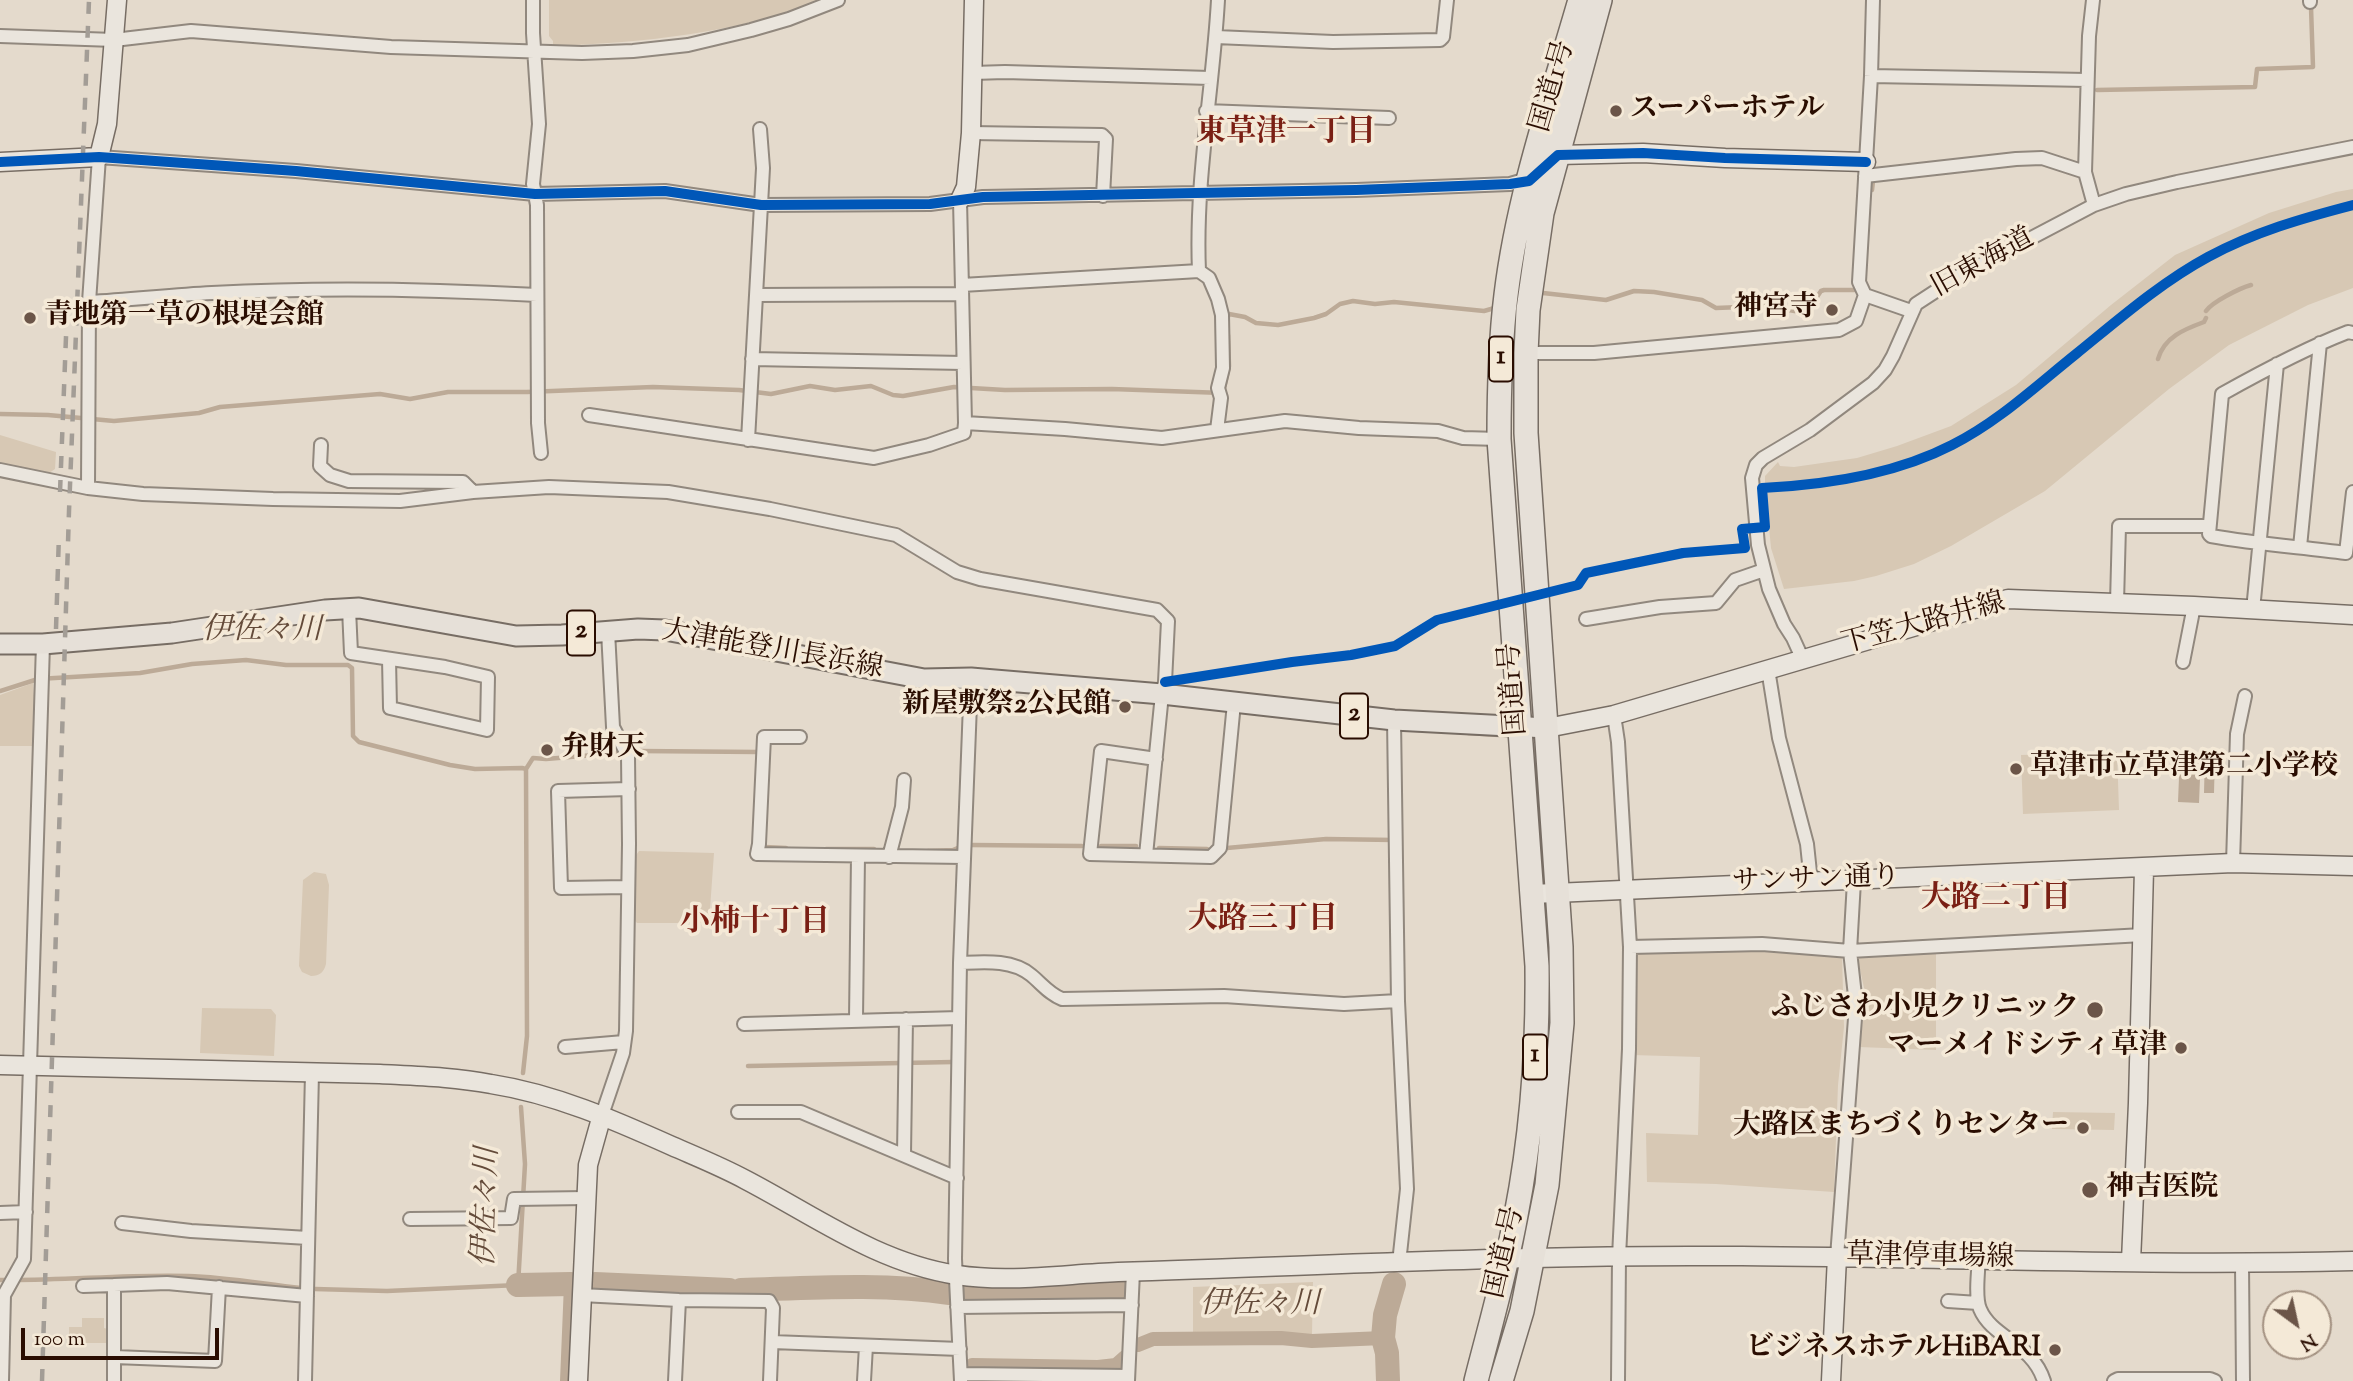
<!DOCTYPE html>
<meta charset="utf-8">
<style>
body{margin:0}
#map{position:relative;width:2353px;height:1381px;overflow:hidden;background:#e4dacc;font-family:"Sorts Mill Goudy",serif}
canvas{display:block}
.north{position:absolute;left:2262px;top:1290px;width:70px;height:70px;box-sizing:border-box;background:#f4e9d7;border:2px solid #a39181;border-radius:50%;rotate:147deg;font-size:19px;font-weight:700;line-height:28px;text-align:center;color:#2a0d01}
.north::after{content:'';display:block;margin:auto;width:24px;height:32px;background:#6b5548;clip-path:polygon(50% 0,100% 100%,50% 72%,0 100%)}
.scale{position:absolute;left:21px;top:1328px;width:198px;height:32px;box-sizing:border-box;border:4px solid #2a0d01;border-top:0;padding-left:9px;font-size:21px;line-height:24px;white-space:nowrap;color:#2a0d01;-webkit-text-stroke:5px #f4e9d7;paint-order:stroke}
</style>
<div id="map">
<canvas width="2353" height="1381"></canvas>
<div class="north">N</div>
<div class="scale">100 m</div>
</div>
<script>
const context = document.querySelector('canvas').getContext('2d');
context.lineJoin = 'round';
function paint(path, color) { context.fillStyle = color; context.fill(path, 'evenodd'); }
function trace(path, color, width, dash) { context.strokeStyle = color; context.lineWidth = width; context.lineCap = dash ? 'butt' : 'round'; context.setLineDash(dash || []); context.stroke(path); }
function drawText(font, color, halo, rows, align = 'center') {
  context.font = font + ' "Sorts Mill Goudy","Noto Serif JP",serif'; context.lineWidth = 7; context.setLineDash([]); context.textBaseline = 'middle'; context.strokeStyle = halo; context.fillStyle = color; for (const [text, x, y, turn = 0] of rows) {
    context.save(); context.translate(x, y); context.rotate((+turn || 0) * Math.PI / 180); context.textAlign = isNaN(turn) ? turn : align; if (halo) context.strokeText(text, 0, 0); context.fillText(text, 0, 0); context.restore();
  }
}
paint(new Path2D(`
 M549 0H822C733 34 647 42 553 46V41L549 36Z
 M2353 189V288L2308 305 2229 345 2169 389 2045 491 1951 546 1914 564 1876 576 1854 581 1784 589 1771 548 1765 485V476L1778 462 1780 466 1794 467 1857 458 1897 446 1951 426 2016 385 2111 305 2175 255 2269 213 2336 192Z
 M0 435 56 452 55 469 49 473 0 464Z
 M33 683 38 746H0V695Z
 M2117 752 2119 810 2023 814 2021 755Z
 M639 851 714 853 709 923H637L633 919 634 858Z
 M314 872 326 874 329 885 326 964C324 972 320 976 311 976L302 972 299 966 303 880Z
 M1702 949 1842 955 1844 1027 1838 1085 1834 1192 1716 1184 1647 1182 1646 1133 1698 1135 1700 1057 1632 1055 1636 951Z
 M1936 950V1050L1859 1047 1866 997 1858 960 1863 953Z
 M202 1008 271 1009 276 1015 274 1056 200 1053Z
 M2053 1112 2115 1113 2114 1130 2052 1129Z
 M1313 1282 1312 1334 1310 1339 1285 1337 1193 1336V1287Z
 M82 1318H104V1328L108 1329V1343H69V1327H82Z`), '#d7c8b4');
paint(new Path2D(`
 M2180 753 2201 754 2199 803 2178 802Z
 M2205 753 2215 754 2214 793H2204Z`), '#bcaa97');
trace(new Path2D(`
 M2097 90 2255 87 2257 69 2313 67 2311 7
 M1872 190 1873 181
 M1543 293 1606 300 1634 291 1654 292 1702 300 1716 308 1766 306 1806 313 1821 291 1824 290H1857
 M2206 311C2212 302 2240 288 2251 285
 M1227 319 1229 314 1245 317 1256 323 1278 325 1314 318 1326 314 1340 304 1353 301 1375 304 1394 302 1484 311 1498 307
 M2158 359C2164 337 2185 329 2204 322L2206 318
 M0 414 48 415 114 421 199 413 220 407 380 394 410 399 448 392H527L653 387 739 390 771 394 810 386 835 390 871 386 893 395 903 396 954 387 1005 390 1112 389 1223 393 1229 366 1228 335
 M0 691 38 679 140 673 192 664 246 660 286 665H348L352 668 353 736 359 742 450 765 475 769 522 768 526 769 527 1036 523 1073
 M1468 733 1499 735
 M638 751 758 752
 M526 769 533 758 546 759 618 753
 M971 845 1082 846
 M1101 846H1136
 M765 847 786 848
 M1159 848 1207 849
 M1227 848 1326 839 1394 840
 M826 849H874
 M928 851 953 850 960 847
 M748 1066 953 1062
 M0 1280C63 1281 126 1274 188 1276 226 1277 263 1284 301 1288
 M315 1289 387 1291 518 1285 525 1164 521 1107`), '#bcaa97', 4.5);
trace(new Path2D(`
 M1138 1345 1153 1339 1281 1338 1312 1341 1383 1338
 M972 1365 1098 1367 1116 1365 1125 1357
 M567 1381 571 1284`), '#bcaa97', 14);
trace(new Path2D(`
 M595 1284 729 1290
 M518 1285 571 1284
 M741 1290C811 1288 881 1283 950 1293
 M964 1293 1019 1294 1127 1290
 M1388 1381 1387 1353 1383 1338 1385 1315 1394 1284`), '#bcaa97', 24);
const street = new Path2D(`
 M533 0V33L539 124 533 184 537 205 538 423 541 453
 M1873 0 1871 76 1859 282 1865 295 1911 311
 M2310 2V0
 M0 36 114 40 191 31 391 47 582 53 633 51 688 45 751 30 789 19 838 0
 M1216 37 1333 42 1440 40 1443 37 1447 0
 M973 73 1005 72 1210 78
 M1871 76 2087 80
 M1206 111 1389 118
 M971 133 1102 135 1106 139 1103 196
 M2085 172 2094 205
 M1865 176 2016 159 2042 158 2085 172 2089 36 2093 0
 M962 285 1199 271
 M756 295 962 294
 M89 302C130 300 171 295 212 293 320 287 429 289 537 295
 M2353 333 2348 332C2304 349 2263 371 2222 394L2209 534 2211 536C2256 544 2300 547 2346 553L2353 492
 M1526 353H1594L1839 330 1856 321 1865 295
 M752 359 963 363
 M589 415 874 458 929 445 964 433 965 423 960 200
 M965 423 1065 429 1162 438 1285 421 1359 428 1438 431 1463 438 1499 439
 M1217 430 1221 398 1218 388 1223 368 1222 315 1218 299 1209 278 1199 271C1195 180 1213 90 1218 0
 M748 440 761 205 763 168 760 129
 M321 445 320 466 330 475 349 481 463 482 473 492
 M0 470 88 488 143 494 273 499 400 501 473 492 549 487 668 492 770 509 896 535 957 572 980 579 1157 610 1168 621 1165 682 1162 694 1146 855
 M88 488 89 302 99 157 296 171 535 194 665 191 761 205 930 204 983 197 1356 190 1510 184 1531 178
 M2300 547 2320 343
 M2117 603 2119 526H2209
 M349 609 351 653 445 667 488 677 487 730 390 708 389 659
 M2253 610 2277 364
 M1586 619 1660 607 1716 603 1735 580 1764 570
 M1803 660 1793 638 1784 624 1769 589 1758 545 1752 478 1756 465 1763 458 1810 430 1873 383 1885 370 1893 356 1916 304 1959 276 2094 205 2126 194 2177 182 2353 147
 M2183 662 2194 606
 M1768 669 1779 738 1807 844 1811 882
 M1614 715 1618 742 1630 947 1629 1049 1619 1257 1618 1381
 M1394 720 1398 1001 1407 1189 1399 1263
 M800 737H764L759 844 757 854 964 857
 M1156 759 1101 751 1090 854 1211 857 1220 848 1234 703
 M889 857 902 807 904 780
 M2233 863 2237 734 2245 696
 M628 887 561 888 558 791 629 789
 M1630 947 1762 944 1850 951 2143 935
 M960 963C983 962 1012 959 1031 975 1042 984 1049 994 1062 999L1224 996 1344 1004 1398 1001
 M856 1019 858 856
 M744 1024 959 1018
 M565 1047 624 1042
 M738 1112H801L957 1178
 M602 1115 623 1053 626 1031 629 844 628 756 613 727 608 631
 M904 1154 906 1019
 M0 1213 26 1212
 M410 1219 511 1218 514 1199 586 1198
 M122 1223 191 1231 308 1238
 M1837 1257 1856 1005 1850 951 1854 881
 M1979 1259C1978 1272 1975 1298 1980 1309 1992 1338 2032 1343 2044 1381
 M2242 1264 2243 1381
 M83 1286 114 1285
 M581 1295 679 1300 769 1301 773 1308 770 1381
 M1948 1301 1978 1303
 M957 1307 1132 1305
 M772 1342 960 1349
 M115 1357 215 1361 219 1287
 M962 1374 1128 1376
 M2 1381 4 1295 24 1259 43 644
 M114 1381V1285L167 1283 307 1296
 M305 1381 312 1073
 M675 1381 679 1300
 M864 1381 866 1346
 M961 1381 955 1259 960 963 971 678
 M1128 1381 1133 1272
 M2114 1381 2118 1379H2210L2215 1381`);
const secondary = new Path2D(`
 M1558 155 1643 153 1725 158 1866 162
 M0 162 99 157 107 124 117 0
 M960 200 966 187 971 133 974 0
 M1547 728 1614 715 2008 599 2194 606 2353 615
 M1532 894 2233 863 2353 866
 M0 1065 380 1074C417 1076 454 1077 491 1084 555 1094 614 1120 672 1146 697 1157 722 1167 746 1180 815 1216 878 1263 957 1275 1010 1283 1065 1274 1118 1272 1257 1268 1395 1261 1533 1258 1806 1250 2080 1268 2353 1261
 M2131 1261 2138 1103 2144 869
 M578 1381 588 1165 602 1115
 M1831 1381 1837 1257`);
const primary = new Path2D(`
 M0 644H43L172 633 325 610 359 608 516 636 562 635 638 629 665 630 924 679 971 678 1162 694 1394 720 1547 728`);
const highway = new Path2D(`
 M1476 1381C1490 1326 1506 1271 1516 1215 1532 1133 1538 1050 1537 966L1499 439C1499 392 1500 343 1506 295 1518 195 1552 97 1580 0
 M1501 1381 1522 1311 1547 1185 1562 1023 1561 947 1526 433V353L1528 310 1542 213 1600 0`);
trace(street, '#91887e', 16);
trace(secondary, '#776d64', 21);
trace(primary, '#776d64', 23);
trace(highway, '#776d64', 26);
trace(street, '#eae5dd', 12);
trace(secondary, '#eae5dd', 18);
trace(primary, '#e6e0d8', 19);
trace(highway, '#e6e0d8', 23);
trace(new Path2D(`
 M60 492 67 311
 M56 629 59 534
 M42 1381 69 511 89 0`), '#a39d96', 4.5, [12, 12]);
trace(new Path2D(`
 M0 162 99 157 296 171 535 194 665 191 761 205 930 204 983 197 1356 190 1510 184 1529 181 1558 155 1643 153 1725 158 1866 162
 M1165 682 1292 662 1351 655 1395 646 1437 620 1578 585 1586 573 1683 553 1745 548 1742 529 1765 527 1762 488C1826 485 1894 475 1952 445 1998 422 2036 386 2076 354 2118 320 2160 283 2208 257 2254 232 2303 218 2353 205`), '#0057b8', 10);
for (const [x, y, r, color] of [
 [1616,111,7,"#6b5548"],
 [1832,310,7,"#6b5548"],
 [30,318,7,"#6b5548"],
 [1125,707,7,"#6b5548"],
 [547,750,7,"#6b5548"],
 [2016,769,7,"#6b5548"],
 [2095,1010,9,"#6b5548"],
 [2181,1048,7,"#6b5548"],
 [2083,1128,7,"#6b5548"],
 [2090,1190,9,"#6b5548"],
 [2055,1350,7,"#6b5548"]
]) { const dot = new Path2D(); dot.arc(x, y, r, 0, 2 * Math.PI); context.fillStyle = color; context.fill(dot); trace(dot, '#f4e9d7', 2.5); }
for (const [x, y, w] of [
 [1501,359,24],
 [581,633,28],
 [1354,716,28],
 [1535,1057,24]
]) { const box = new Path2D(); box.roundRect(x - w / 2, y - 22.5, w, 45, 5); context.fillStyle = '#f4e9d7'; context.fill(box); trace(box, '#2a0d01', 2); }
drawText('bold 26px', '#2a0d01', null, [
 ["1",1501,359],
 ["2",581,633],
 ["2",1354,716],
 ["1",1535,1057]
]);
drawText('28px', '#2a0d01', '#f4e9d7', [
 ["国道1号",1555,87,-74],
 ["旧東海道",1984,265,-29],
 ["下笠大路井線",1924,626,-15],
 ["大津能登川長浜線",772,652,10],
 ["国道1号",1516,689,-94],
 ["サンサン通り",1816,882,-2],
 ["国道1号",1507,1253,-77],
 ["草津停車場線",1930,1259,1]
]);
drawText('bold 28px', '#2a0d01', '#f4e9d7', [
 ["スーパーホテル",1630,111,"left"],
 ["神宮寺",1818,310],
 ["青地第一草の根堤会館",44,318,"left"],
 ["新屋敷祭2公民館",1111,707],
 ["弁財天",561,750,"left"],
 ["草津市立草津第二小学校",2030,769,"left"],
 ["ふじさわ小児クリニック",2079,1010],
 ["マーメイドシティ草津",2167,1048],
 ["大路区まちづくりセンター",2069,1128],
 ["神吉医院",2106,1190,"left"],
 ["ビジネスホテルHiBARI",2041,1350]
], 'right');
drawText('bold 30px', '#7a1f14', '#f4e9d7', [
 ["東草津一丁目",1286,135],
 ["大路二丁目",1996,901],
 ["大路三丁目",1263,922],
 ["小柿十丁目",755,925]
]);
drawText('italic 30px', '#644b3a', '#f4e9d7', [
 ["伊佐々川",262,633],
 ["伊佐々川",489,1207,-88],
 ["伊佐々川",1260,1307]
]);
</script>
